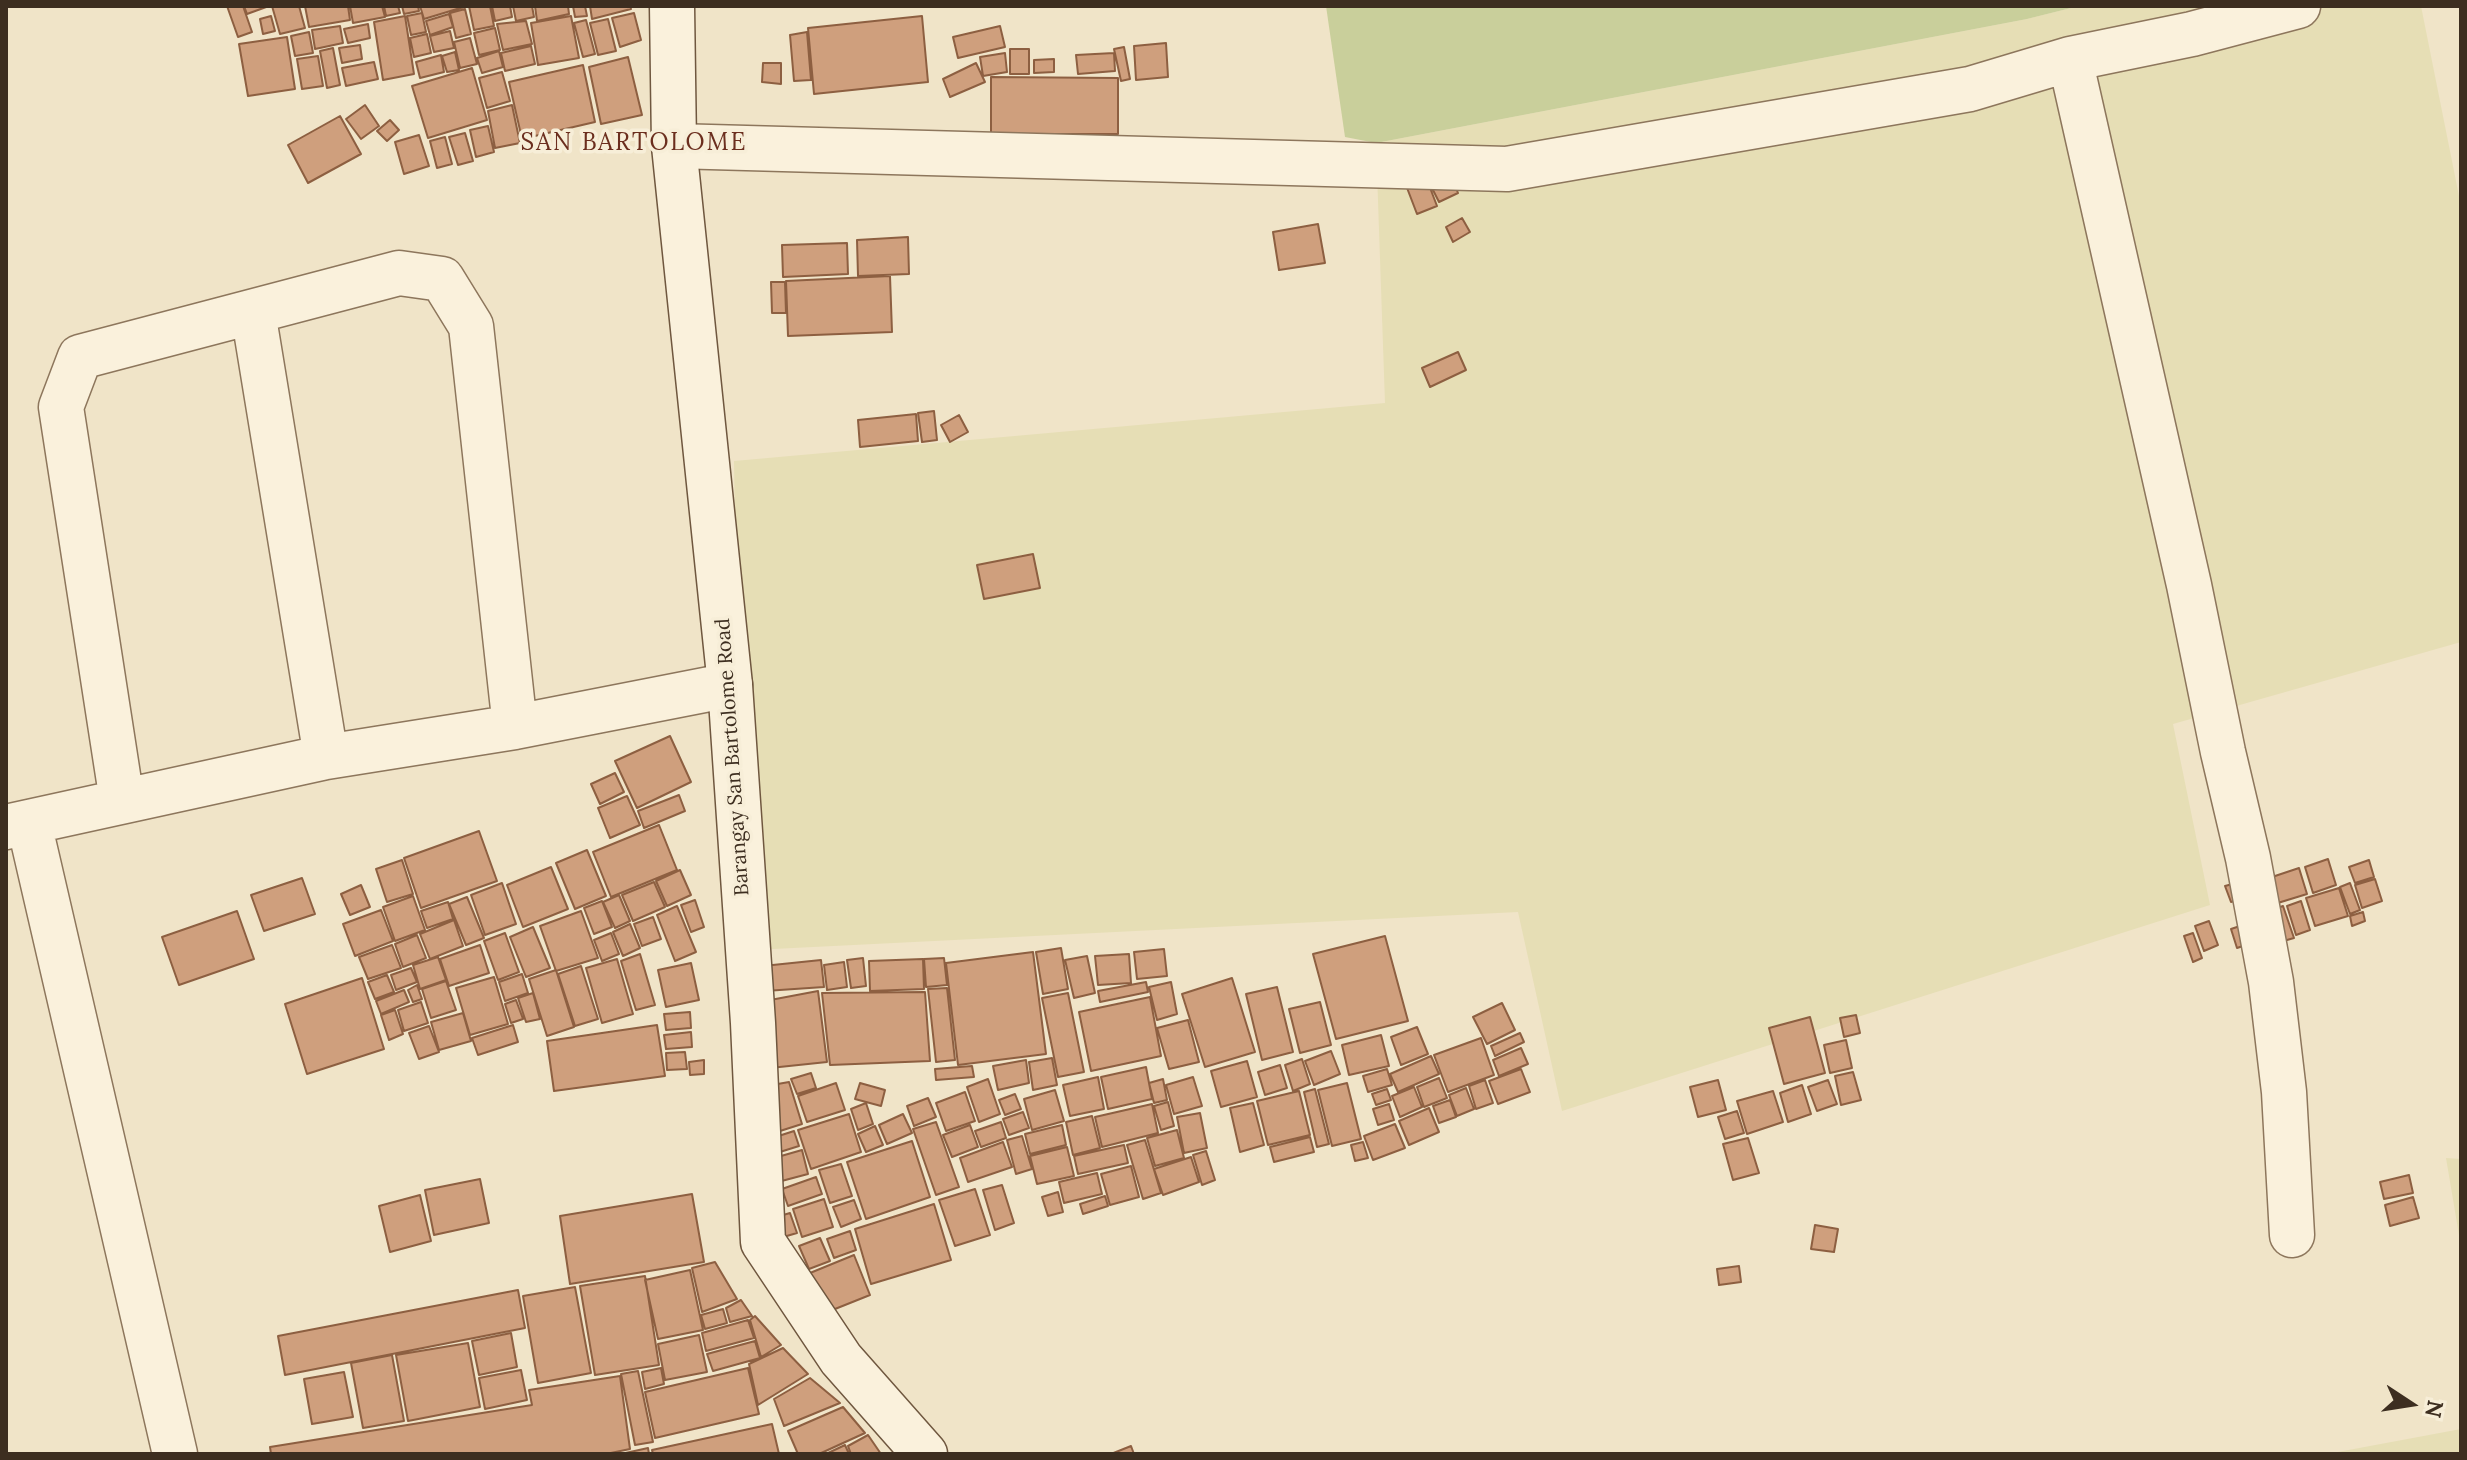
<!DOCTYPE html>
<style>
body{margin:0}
#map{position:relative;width:2467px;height:1460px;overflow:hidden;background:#f0e4c8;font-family:Lora,serif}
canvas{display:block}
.frame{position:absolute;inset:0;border:8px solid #3d2e20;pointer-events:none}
.north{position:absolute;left:2371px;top:1364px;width:80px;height:80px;-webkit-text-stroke:6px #f7eed8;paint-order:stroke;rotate:102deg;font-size:22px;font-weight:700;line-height:32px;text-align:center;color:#3d2e20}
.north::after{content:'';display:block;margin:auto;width:28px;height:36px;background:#3d2e20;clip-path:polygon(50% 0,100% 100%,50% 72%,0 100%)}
</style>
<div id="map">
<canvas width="2467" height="1460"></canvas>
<div class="frame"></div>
<div class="north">N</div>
</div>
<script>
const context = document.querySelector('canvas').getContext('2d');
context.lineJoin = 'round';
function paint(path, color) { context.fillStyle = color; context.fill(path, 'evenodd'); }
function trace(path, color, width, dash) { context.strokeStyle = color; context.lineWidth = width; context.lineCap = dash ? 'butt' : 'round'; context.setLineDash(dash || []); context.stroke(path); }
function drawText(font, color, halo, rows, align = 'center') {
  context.font = font + ' Lora,serif'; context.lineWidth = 7; context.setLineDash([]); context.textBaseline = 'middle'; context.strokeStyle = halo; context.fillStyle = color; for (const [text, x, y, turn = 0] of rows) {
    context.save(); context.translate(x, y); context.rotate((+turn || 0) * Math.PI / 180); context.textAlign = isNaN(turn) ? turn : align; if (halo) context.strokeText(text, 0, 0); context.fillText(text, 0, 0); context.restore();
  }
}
paint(new Path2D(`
 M2079 6H2421L2461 206V642L2173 724 2210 905 1562 1111 1518 912 753 950 738 717 734 461 1385 403 1376 143 2027 19Z
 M2446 1158 2461 1159V1247Z
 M2461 1429V1454H2327Z`), '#e6deb5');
paint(new Path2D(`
 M1326 6H2079L2027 19 1376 143 1345 137Z`), '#c9cf9b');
const building = new Path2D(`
 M227 6H243L252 32 238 37Z
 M244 6H269L247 14Z
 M272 6H299L305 28 280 34Z
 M305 6H348L350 20 309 27Z
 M350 6H382L385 17 353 23Z
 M384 6H398L400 13 386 16Z
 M402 6H418L419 11 404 14Z
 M420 6H467L424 19Z
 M469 6H490L494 26 474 30Z
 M492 6H510L512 17 495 21Z
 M513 6H532L534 17 516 21Z
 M535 6H568L569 14 537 21Z
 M573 6H585L587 16 575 17Z
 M590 6H630L631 9 592 19Z
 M465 9 471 34 456 38 450 13Z
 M422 13 426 32 411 35 407 16Z
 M634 13 641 40 620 47 612 18Z
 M449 14 453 27 430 35 426 21Z
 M271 16 275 31 263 34 260 19Z
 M405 16 414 74 383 80 374 22Z
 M571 16 579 58 538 65 531 23Z
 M922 16 928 82 814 94 808 28Z
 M608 19 616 51 598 55 590 23Z
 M586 20 595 54 583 57 574 23Z
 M526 21 532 44 503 50 497 24Z
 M368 24 370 38 348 43 344 29Z
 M340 26 343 43 315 49 312 30Z
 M1000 26 1005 47 958 58 953 37Z
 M495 28 500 50 479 55 474 33Z
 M450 31 454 48 434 52 430 36Z
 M309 32 313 53 295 56 291 36Z
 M807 32 811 80 794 81 790 35Z
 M427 34 431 53 414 57 410 38Z
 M287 37 295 89 248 96 239 44Z
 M470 38 477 64 460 68 454 42Z
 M1166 43 1168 77 1136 80 1134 46Z
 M360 45 362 59 342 63 339 48Z
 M531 46 535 64 505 71 501 53Z
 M1124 47 1130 79 1121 81 1114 49Z
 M333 48 340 85 327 88 320 51Z
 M1010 49H1029V74H1010Z
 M499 51 503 67 482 73 477 58Z
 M455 52 459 70 447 72 442 56Z
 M1005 53 1007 72 983 76 980 57Z
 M1114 53 1115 71 1078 74 1076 55Z
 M441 55 444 72 420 78 416 62Z
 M318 56 323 86 302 89 297 59Z
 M628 57 642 115 601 124 589 67Z
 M1054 59V72L1034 73V60Z
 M374 62 378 79 346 86 342 68Z
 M763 63H781V84L762 82Z
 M976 63 985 82 950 97 943 79Z
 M583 65 595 122 522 139 509 82Z
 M472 68 487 120 428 138 412 86Z
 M502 72 510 101 487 108 479 78Z
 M991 77 1118 78V134H991Z
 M365 105 379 126 361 139 346 119Z
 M512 105 520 143 495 148 488 111Z
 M340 116 361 154 308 183 288 145Z
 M390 120 399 130 387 141 377 131Z
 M488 126 494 152 476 157 470 130Z
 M465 133 473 161 458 165 449 137Z
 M419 135 429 166 404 174 395 142Z
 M445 137 452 164 437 168 430 141Z
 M1424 172 1437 206 1417 214 1404 180Z
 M1450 173 1458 193 1439 202 1429 182Z
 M1462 218 1470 232 1453 242 1446 227Z
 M1318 224 1325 263 1279 270 1273 232Z
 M908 237 909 274 858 276 857 240Z
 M847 243 848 274 783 277 782 245Z
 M890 276 892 332 788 336 786 281Z
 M771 282H785L786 313H772Z
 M1458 352 1466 370 1430 387 1422 368Z
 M934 411 937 440 922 442 918 413Z
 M916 414 918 441 860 447 858 420Z
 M959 415 968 432 950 442 941 425Z
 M1033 554 1040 588 984 599 977 565Z
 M670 736 691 782 637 808 615 761Z
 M615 773 624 792 600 804 591 784Z
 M679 795 685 811 644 828 638 811Z
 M627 796 640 825 610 838 598 808Z
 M659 825 677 870 611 897 593 852Z
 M479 831 497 881 421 908 404 858Z
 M587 850 606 896 575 909 556 863Z
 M2328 859 2336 885 2313 893 2305 867Z
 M402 860 413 894 387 902 376 869Z
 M2369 860 2374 877 2355 883 2349 867Z
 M551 867 568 909 523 927 507 885Z
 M2299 868 2307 894 2268 906 2260 881Z
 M680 870 691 895 667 906 656 881Z
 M302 878 315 914 264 931 251 895Z
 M2375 879 2382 901 2362 908 2355 885Z
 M654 882 665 907 633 921 622 895Z
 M2240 882 2244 898 2231 902 2225 886Z
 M502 883 516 924 485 935 471 895Z
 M2350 883 2360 910 2350 914 2340 887Z
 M361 885 370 907 350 915 341 894Z
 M2339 888 2348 916 2315 926 2306 898Z
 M619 895 630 921 615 928 603 902Z
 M413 896 425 930 395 941 383 907Z
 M467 897 484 938 466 945 449 904Z
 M695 900 704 927 691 932 681 905Z
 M602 901 612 927 594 934 584 908Z
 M2301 901 2310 930 2296 935 2287 906Z
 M448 902 453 919 427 928 421 911Z
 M677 906 696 952 675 961 657 915Z
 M2283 906 2294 938 2280 942 2269 911Z
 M381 910 393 941 355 956 343 924Z
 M237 911 254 959 179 985 162 937Z
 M581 911 598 958 556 971 540 926Z
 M2363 912 2365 921 2352 926 2350 916Z
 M653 917 661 939 642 946 634 924Z
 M454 920 463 946 430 959 420 934Z
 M2209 921 2218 945 2204 951 2195 926Z
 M2255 921 2261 940 2237 948 2231 929Z
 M630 924 640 948 623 956 613 932Z
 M533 927 550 968 526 977 510 937Z
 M505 933 519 972 498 980 484 941Z
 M611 933 619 954 602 961 594 940Z
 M2193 933 2202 958 2193 962 2184 936Z
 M417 935 426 958 403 967 395 944Z
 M1385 936 1408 1021 1336 1039 1313 954Z
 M392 945 401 968 368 979 359 957Z
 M480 945 489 973 449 986 440 959Z
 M1061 948 1068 989 1043 994 1036 952Z
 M1164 949 1167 976 1137 979 1134 952Z
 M1033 952 1046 1054 958 1065 946 963Z
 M640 954 655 1005 636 1010 621 961Z
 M1129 954 1131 983 1098 985 1095 956Z
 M1087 956 1095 993 1074 998 1065 960Z
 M438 957 446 980 420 989 413 965Z
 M863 958 866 986 851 988 847 960Z
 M944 958 947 985 926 987 924 959Z
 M617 959 633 1014 602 1023 586 968Z
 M923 959 924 989 870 991 869 961Z
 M821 960 824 987 765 991 763 966Z
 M844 962 847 987 827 990 824 965Z
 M691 963 699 1000 666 1007 658 970Z
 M581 966 598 1019 575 1026 558 974Z
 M411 968 417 982 396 990 391 975Z
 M556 970 574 1027 547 1036 529 979Z
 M522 974 528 993 505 1001 499 982Z
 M387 975 394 992 375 999 368 982Z
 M494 977 508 1024 470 1035 456 988Z
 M362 978 384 1049 307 1074 285 1004Z
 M1232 978 1255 1052 1205 1067 1182 994Z
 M446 981 456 1010 431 1018 422 989Z
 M1146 982 1148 992 1100 1002 1098 991Z
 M1171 982 1177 1014 1157 1020 1149 987Z
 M417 985 422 999 413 1002 408 990Z
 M1277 987 1293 1052 1262 1060 1246 994Z
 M947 988 955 1060 936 1062 928 989Z
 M404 990 409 1002 381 1014 376 1001Z
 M818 991 827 1062 770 1068 765 1001Z
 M925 992 930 1061 830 1065 822 993Z
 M533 993 540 1019 526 1022 518 998Z
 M1068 993 1084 1072 1058 1077 1042 998Z
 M1150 997 1161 1056 1091 1071 1079 1012Z
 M516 1000 523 1019 511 1023 505 1004Z
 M421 1002 428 1023 404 1031 398 1010Z
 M1320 1002 1331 1045 1300 1053 1289 1009Z
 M1502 1003 1515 1030 1487 1044 1473 1017Z
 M395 1010 403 1034 389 1040 381 1015Z
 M690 1012 691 1028 666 1030 664 1014Z
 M463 1013 471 1041 439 1050 431 1022Z
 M1856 1015 1860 1033 1844 1037 1840 1018Z
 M1810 1017 1825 1073 1784 1084 1769 1028Z
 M1188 1020 1199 1062 1169 1069 1157 1028Z
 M513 1025 518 1042 478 1055 472 1038Z
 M657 1025 665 1076 554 1091 547 1041Z
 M429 1026 439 1052 419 1059 409 1033Z
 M1417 1027 1428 1054 1401 1065 1391 1037Z
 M691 1032 692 1047 666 1049 664 1035Z
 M1520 1033 1524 1042 1495 1056 1491 1046Z
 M1381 1035 1389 1066 1349 1075 1342 1045Z
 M1481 1038 1494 1075 1448 1092 1434 1055Z
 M1846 1040 1852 1068 1830 1073 1824 1045Z
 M1521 1048 1528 1064 1499 1076 1493 1060Z
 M1331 1051 1340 1074 1314 1085 1305 1061Z
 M685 1052 687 1069 667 1070 666 1053Z
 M1431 1056 1439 1074 1398 1092 1390 1074Z
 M1052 1058 1057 1085 1033 1090 1029 1062Z
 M1302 1059 1310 1084 1293 1091 1285 1065Z
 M704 1060V1074L690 1075 689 1062Z
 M1026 1060 1029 1083 998 1090 993 1066Z
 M1247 1061 1257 1097 1221 1107 1211 1071Z
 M1280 1065 1287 1088 1265 1095 1258 1072Z
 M972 1066 974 1077 936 1080 935 1069Z
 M1146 1067 1152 1099 1108 1109 1101 1077Z
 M1387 1069 1392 1085 1368 1092 1363 1076Z
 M1521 1069 1530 1092 1498 1104 1489 1081Z
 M1853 1072 1861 1100 1841 1105 1835 1076Z
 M811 1073 816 1088 797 1094 791 1079Z
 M1098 1077 1104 1109 1070 1116 1063 1085Z
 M1193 1077 1202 1106 1174 1114 1166 1085Z
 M1439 1078 1447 1098 1424 1107 1417 1087Z
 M988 1079 1000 1114 979 1122 967 1087Z
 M1163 1079 1167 1100 1154 1103 1149 1083Z
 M1485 1080 1493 1103 1476 1109 1469 1086Z
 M1718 1080 1726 1110 1698 1117 1690 1087Z
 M1828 1080 1837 1104 1817 1111 1808 1087Z
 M789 1082 802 1124 780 1131 772 1085Z
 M836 1083 845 1110 807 1122 798 1096Z
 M860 1083 885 1090 881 1106 855 1099Z
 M1347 1083 1361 1139 1332 1146 1318 1090Z
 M1802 1085 1811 1114 1788 1122 1780 1093Z
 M1414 1087 1422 1107 1400 1117 1392 1096Z
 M1466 1088 1474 1109 1457 1116 1449 1095Z
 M1315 1089 1329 1144 1317 1147 1304 1092Z
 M1387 1089 1391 1100 1376 1105 1372 1094Z
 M1055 1090 1064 1121 1032 1130 1024 1099Z
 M1299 1091 1310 1135 1268 1145 1257 1101Z
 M1773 1091 1783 1122 1747 1134 1737 1101Z
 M965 1092 975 1121 946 1131 936 1103Z
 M1015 1094 1021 1109 1005 1115 999 1100Z
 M928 1098 936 1117 914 1126 907 1106Z
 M1450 1100 1456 1117 1439 1123 1433 1106Z
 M1168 1102 1174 1126 1161 1130 1154 1106Z
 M866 1103 873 1124 858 1130 851 1109Z
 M1253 1103 1264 1145 1240 1152 1230 1108Z
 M1152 1104 1158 1133 1102 1147 1095 1117Z
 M1389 1104 1394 1120 1378 1125 1373 1109Z
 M1429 1108 1439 1132 1409 1145 1399 1121Z
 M1737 1111 1744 1133 1725 1139 1718 1117Z
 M1023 1112 1029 1128 1009 1135 1003 1119Z
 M1200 1113 1207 1148 1184 1153 1177 1117Z
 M849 1114 861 1152 811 1169 798 1130Z
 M903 1114 912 1133 887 1144 879 1125Z
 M1092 1116 1100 1148 1073 1155 1066 1122Z
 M936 1122 959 1187 936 1195 913 1129Z
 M1001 1122 1006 1138 981 1147 975 1131Z
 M1395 1124 1405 1148 1373 1160 1364 1136Z
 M970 1125 978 1147 952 1157 943 1135Z
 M1062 1125 1066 1145 1030 1154 1025 1134Z
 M875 1126 883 1145 866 1152 858 1134Z
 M1177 1130 1184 1158 1155 1166 1147 1138Z
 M794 1131 799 1146 764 1157 760 1142Z
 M1022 1136 1032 1169 1016 1174 1007 1140Z
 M1310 1137 1314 1152 1274 1162 1270 1147Z
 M1748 1138 1759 1173 1733 1180 1723 1144Z
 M1145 1140 1161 1193 1143 1199 1127 1145Z
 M912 1141 930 1197 866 1219 847 1162Z
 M1003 1142 1012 1167 968 1182 960 1158Z
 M1363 1142 1368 1158 1355 1161 1351 1145Z
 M1124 1145 1128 1163 1078 1174 1074 1156Z
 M1067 1147 1074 1176 1037 1184 1030 1156Z
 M802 1150 808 1174 774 1183 767 1160Z
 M1206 1151 1215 1180 1202 1185 1193 1155Z
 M1191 1157 1199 1182 1163 1195 1154 1169Z
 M841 1164 852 1196 830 1203 819 1170Z
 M1131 1166 1139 1197 1110 1205 1101 1174Z
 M1097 1173 1102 1194 1064 1203 1059 1182Z
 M2409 1175 2413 1193 2384 1199 2380 1182Z
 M816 1177 822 1194 788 1206 782 1189Z
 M480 1179 489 1223 434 1235 425 1190Z
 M1002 1185 1014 1223 995 1230 983 1190Z
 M975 1189 990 1235 955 1246 939 1200Z
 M1058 1192 1063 1212 1048 1216 1042 1197Z
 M692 1194 704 1262 570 1284 560 1216Z
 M420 1195 431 1241 390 1252 379 1206Z
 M1105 1196 1108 1206 1083 1214 1080 1204Z
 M2413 1197 2419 1218 2390 1226 2385 1205Z
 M824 1199 833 1227 802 1237 793 1209Z
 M854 1200 861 1219 841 1227 833 1207Z
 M934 1204 951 1260 871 1284 855 1229Z
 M790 1213 797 1233 773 1240 766 1220Z
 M1815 1225 1838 1229 1834 1252 1811 1249Z
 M850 1231 856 1250 834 1258 827 1239Z
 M820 1238 830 1261 809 1269 799 1246Z
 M854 1255 870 1295 825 1313 810 1273Z
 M715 1262 737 1299 702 1312 692 1268Z
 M1739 1266 1741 1282 1719 1285 1717 1269Z
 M690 1270 703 1330 658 1339 645 1280Z
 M645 1276 659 1365 595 1375 580 1286Z
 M575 1287 591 1373 538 1383 523 1296Z
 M518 1290 525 1328 285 1375 278 1336Z
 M741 1300 752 1316 730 1322 726 1308Z
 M723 1309 727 1323 705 1329 701 1315Z
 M755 1316 781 1345 761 1357 750 1320Z
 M748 1320 754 1338 706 1351 702 1333Z
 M511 1333 517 1367 479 1375 472 1341Z
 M699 1335 707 1372 665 1380 658 1344Z
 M755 1341 760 1358 713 1371 707 1354Z
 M468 1343 480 1407 408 1421 396 1355Z
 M783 1348 808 1374 758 1405 749 1364Z
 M392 1355 404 1421 363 1428 351 1363Z
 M661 1368 664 1384 645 1389 642 1372Z
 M748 1368 759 1414 655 1438 645 1392Z
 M521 1370 527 1400 485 1409 479 1378Z
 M638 1371 653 1442 635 1445 621 1374Z
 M344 1372 353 1417 312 1424 304 1379Z
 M620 1376 630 1449 606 1454H271L270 1447 532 1405 529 1390Z
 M810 1378 840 1403 784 1426 774 1399Z
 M843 1407 865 1433 819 1454H798L788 1431Z
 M772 1424 779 1454H653L652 1450Z
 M868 1435 881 1454H851L848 1446Z
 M845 1445 849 1454H826Z
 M1131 1446 1134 1454H1111Z
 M648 1448 649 1454H621Z`);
paint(building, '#cf9f7d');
trace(building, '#8d5f41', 2);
const street = new Path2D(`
 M2070 59 2192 34 2298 6
 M674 146 1507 169 1970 89 2070 59 2189 585 2223 752 2248 858 2271 982 2284 1092 2292 1235
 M253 312 326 757
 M122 801 61 407 80 357 399 273 442 279 471 326 515 727
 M29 823 175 1454
 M6 827 326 757 515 727 730 685`);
const secondary = new Path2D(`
 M672 6 674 146 730 685 753 1023 763 1242 841 1359 925 1454`);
trace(street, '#8d765c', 47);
trace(secondary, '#6f573f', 47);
trace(street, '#faf1dc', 44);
trace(secondary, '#faf1dc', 44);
drawText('20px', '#3d2e20', '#f7eed8', [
 ["Barangay San Bartolome Road",733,757,-94]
]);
context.letterSpacing = '2px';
drawText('24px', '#6b2e1e', '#f7eed8', [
 ["SAN BARTOLOME",634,143]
]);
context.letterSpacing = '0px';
</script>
